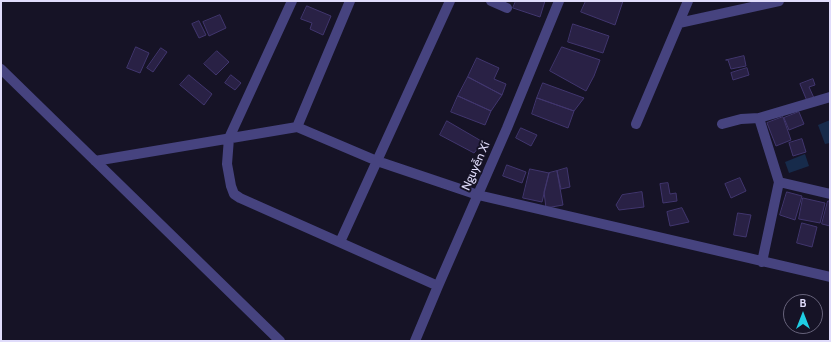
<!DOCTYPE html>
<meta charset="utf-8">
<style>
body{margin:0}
#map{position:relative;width:831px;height:342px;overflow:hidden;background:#161326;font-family:Cabin,sans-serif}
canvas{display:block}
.frame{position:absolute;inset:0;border:2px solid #e0dcfb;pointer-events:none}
.north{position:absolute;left:783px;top:294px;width:40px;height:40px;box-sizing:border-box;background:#161326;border:1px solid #67637b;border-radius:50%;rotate:0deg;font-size:11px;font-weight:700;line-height:16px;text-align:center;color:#e0dcfb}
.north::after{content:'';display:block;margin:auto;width:14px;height:18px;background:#1fcee4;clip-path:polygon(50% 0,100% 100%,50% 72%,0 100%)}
</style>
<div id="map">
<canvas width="831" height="342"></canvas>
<div class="frame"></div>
<div class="north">B</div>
</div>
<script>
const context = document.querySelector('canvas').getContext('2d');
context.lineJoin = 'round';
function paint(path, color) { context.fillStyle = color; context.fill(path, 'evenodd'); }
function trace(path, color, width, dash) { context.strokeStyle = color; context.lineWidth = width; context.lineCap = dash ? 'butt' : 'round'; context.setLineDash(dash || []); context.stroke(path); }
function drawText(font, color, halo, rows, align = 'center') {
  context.font = font + ' Cabin,sans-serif'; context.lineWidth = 4; context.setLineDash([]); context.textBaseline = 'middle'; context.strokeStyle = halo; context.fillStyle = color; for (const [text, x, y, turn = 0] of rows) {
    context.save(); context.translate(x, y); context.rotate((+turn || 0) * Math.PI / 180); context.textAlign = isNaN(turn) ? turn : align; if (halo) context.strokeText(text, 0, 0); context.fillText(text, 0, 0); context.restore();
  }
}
paint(new Path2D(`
 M830 120V143L825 144 818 125Z
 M805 154 809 166 789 173 785 162Z`), '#172b4b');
const building = new Path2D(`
 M516 1H545L540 17 513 8Z
 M586 1H623L615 25 581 12Z
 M307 6 331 16 323 35 310 29 312 23 301 19Z
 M220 15 226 28 209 36 203 22Z
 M199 21 206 35 199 38 192 24Z
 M573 24 609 36 603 53 568 42Z
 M136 47 149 53 140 73 127 68Z
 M562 47 600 60 594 76 586 91 550 71Z
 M161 48 167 52 153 72 147 68Z
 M217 51 229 62 216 75 204 64Z
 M744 56 746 66 731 69 728 60H726Z
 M477 58 499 68 494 79 506 84 502 95 468 77Z
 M747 68 749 75 733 80 731 73Z
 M189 75 212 94 204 105 180 85Z
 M231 75 241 83 235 90 225 83Z
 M468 77 502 95 491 111 458 96Z
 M813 79 815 85 809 87 814 98 807 101 800 84Z
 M543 83 584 98 574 111 537 98Z
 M458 96 491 111 485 125 451 112Z
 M537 98 574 111 568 128 532 114Z
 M799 112 804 124 789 130 784 118Z
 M783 117 791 140 776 146 767 123Z
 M447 121 483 142 474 153 440 135Z
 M521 128 537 135 531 146 516 138Z
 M802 139 806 152 793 156 789 143Z
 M507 165 526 172 522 183 503 176Z
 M567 168 570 187 561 189 557 171Z
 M530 169 549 173 542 202 523 198Z
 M557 171 563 205 546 208 544 192 549 173Z
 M740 178 746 191 731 198 725 184Z
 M668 183 670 194 676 193 677 201 663 203 660 184Z
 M642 192 644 207 619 210 616 205 622 195Z
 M787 192 802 196 795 220 780 215Z
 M803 198 825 203 820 223 799 219Z
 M828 201H830V226L822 224Z
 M682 208 689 222 670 226 667 212Z
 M738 213 751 215 746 237 734 235Z
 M802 223 817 227 812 247 797 243Z`);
paint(building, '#292145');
trace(building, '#41366e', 1);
trace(new Path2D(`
 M292 1 229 138 227 164 231 186 234 194 240 198 438 286
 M491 1 507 8
 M679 23 779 1
 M1 69 280 341
 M636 124 688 1
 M722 124 741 119 759 118
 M297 127 350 1
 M95 161 297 127 377 161 478 195 830 277
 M779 182 830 194
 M340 242 450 1
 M762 262 779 182 759 118 830 97
 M415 341 438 286 507 128 559 1`), '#46437f', 10);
drawText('12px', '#e0dcfb', '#161326', [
 ["Nguyễn Xí",476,166,-66]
]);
</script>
